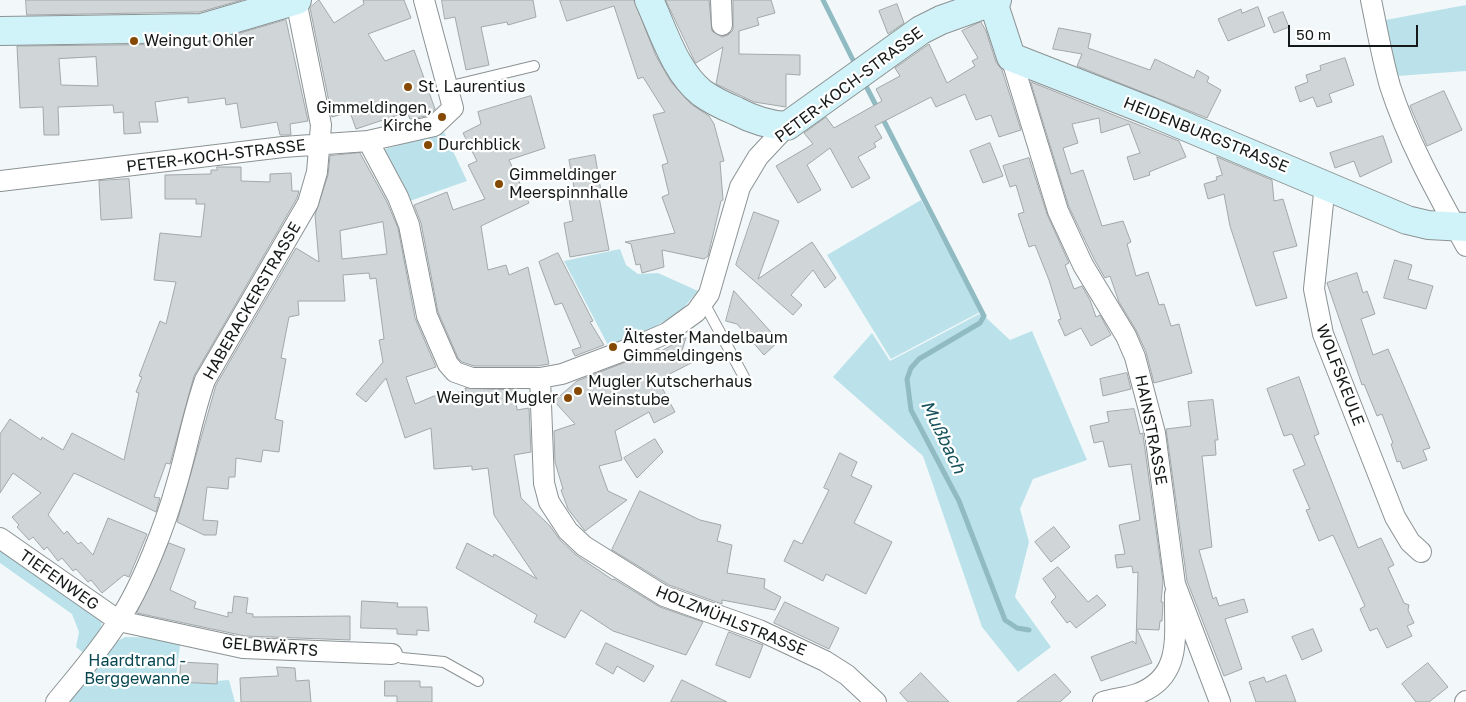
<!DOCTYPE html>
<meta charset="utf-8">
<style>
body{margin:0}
#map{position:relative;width:1466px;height:702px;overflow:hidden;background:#f2f8f9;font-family:"Golos Text",sans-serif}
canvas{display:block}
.scale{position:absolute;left:1288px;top:25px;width:130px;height:22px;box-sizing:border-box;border:2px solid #161919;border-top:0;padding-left:6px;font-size:15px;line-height:18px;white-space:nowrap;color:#161919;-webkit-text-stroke:4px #fff;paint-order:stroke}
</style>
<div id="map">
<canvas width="1466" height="702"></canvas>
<div class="scale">50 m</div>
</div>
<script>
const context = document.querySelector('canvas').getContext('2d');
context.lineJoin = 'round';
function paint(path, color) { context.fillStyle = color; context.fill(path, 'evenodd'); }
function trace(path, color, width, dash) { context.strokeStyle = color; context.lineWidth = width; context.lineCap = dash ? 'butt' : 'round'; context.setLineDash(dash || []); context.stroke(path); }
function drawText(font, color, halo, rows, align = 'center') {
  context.font = font + ' "Golos Text",sans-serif'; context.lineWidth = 4.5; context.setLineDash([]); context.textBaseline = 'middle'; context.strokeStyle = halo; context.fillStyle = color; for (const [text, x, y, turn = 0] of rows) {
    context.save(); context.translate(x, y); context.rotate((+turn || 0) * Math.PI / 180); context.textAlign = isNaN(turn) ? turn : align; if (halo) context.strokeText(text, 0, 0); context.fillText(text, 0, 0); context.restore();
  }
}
paint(new Path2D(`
 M1466 5V71L1397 76 1380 21Z
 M444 132 467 181 407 202 382 150Z
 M921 200 980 312 891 359 827 255Z
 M620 249 626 265 638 274 658 273 698 291 679 313 611 351 564 261Z
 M981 313 1010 340 1032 331 1087 460 1033 479 1020 509 1029 542 1015 597 1051 647 1018 672 982 627 923 456 833 377 872 333 890 361Z
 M0 545 102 620 101 632 85 654 76 647 79 632 72 614 0 563Z
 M125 637 181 638 175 684 229 680 235 702H64L112 644Z`), '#bbe2ea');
trace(new Path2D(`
 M823 0 853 60
 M867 88 984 316 980 323 919 359 911 368 907 379 911 410 959 501 1005 620 1017 628 1029 630`), '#91bbc3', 5);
const building = new Path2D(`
 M26 0H242L200 12 27 15Z
 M319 0 334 23 364 4 363 0H404L411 18 368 34 385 61 414 50 435 109 426 116 410 119 407 112 356 129 350 112 332 117 310 8Z
 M442 0H533L536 17 508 25 507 22 481 27 489 65 466 70 455 17 445 19Z
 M560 0H634L656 56 671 82 691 104 709 116 714 124 724 161 720 162 723 200 721 201 708 256 704 259 662 250 664 267 642 273 640 264 636 265 631 244 625 242 675 233 662 197 669 194 662 165 668 163 653 115 665 112 643 77 638 79 614 6 567 21Z
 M666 0H709L712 31 722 37 728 35 733 30V0H771L775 13 757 18 759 25 739 31V54L800 55V75L786 74V107L754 102 716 84 723 47 696 63Z
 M897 4 904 23 888 34 879 11Z
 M1258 7 1265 26 1228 41 1218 19 1241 9 1242 13Z
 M1283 12 1289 27 1274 33 1268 18Z
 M286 20 308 121 290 124 291 135H280L277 122 241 128 237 103 226 105 225 98 188 103V97L155 102 158 122H139L141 133 124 134 123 112 114 113 113 105 58 107 59 135H44L43 107 20 108 17 46 202 44ZM96 57 98 86 61 85 59 59Z
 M981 22 986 31 996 62 1002 70 1021 130 999 137 991 115 976 120 965 94 936 107 931 97 875 126 882 138 874 143 876 147 858 157 870 178 852 188 830 148 807 165 821 190 798 203 776 166 813 144 804 133 826 117 834 128 882 101 876 89 900 76 895 68 929 44 947 83 975 66 972 61 978 58 962 31Z
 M1059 28 1091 34 1088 48 1150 70 1155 59 1194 78 1197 70 1209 77 1207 82 1221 90 1207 118 1077 66 1082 54 1053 49Z
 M1345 58 1354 85 1329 94 1332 102 1317 107 1313 97 1300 102 1295 87 1308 82 1306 75 1321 70 1320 66Z
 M1031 82 1179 141 1186 157 1149 172 1150 175 1134 180 1127 157 1140 153 1129 124 1101 133 1099 118 1072 124 1078 143 1063 148 1071 174 1083 170 1102 226 1123 221 1131 242 1127 244 1136 276 1148 272 1159 305 1164 304 1171 326 1179 324 1192 373 1154 383 1146 352 1136 330 1119 302 1110 276 1105 278 1094 259 1069 207Z
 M1444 91 1462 130 1427 146 1410 106Z
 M531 96 545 148 509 160 529 203 481 226 488 270 506 265 509 275 528 267 549 364 537 366H474L462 362 458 358 438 312 421 223 414 205 447 192 453 210 485 199 468 165 477 161 463 133 481 124 478 112Z
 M1383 136 1392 162 1360 177 1354 161 1335 168 1330 153Z
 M990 143 1003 176 983 183 970 151Z
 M360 153 387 202 398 228 415 318 436 367 406 377 415 404 434 396 466 391 465 388 515 390 517 410 529 408 531 452 514 455 521 498 550 526 560 540 576 555 613 580 614 579 660 607 703 622 686 655 613 631 581 610 565 638 534 622 537 615 456 568 467 543 493 557 494 554 537 579 494 515 488 468 472 470V466L434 469 431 428 405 438 386 378 366 402 356 394 383 362 379 340 384 339 376 278 370 279 369 273 343 275 345 301H298L299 315 289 317 281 358 286 359 275 419 283 421 279 452 263 450 261 462 236 458 235 477H229L228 489 207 487 203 520 218 521 216 535H204L177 522 216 385 296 248 319 262 315 215 328 175 330 156ZM383 222 387 254 342 259 340 231Z
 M595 155 602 197H599L609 250 570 257 564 223 573 221 567 189 574 187 569 160Z
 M1217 157 1272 180 1274 201 1283 199 1297 246 1273 252 1287 298 1256 306 1230 226 1224 194 1208 199 1204 184 1217 180 1216 177 1222 175Z
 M1029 158 1047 214 1069 263 1065 265 1074 289 1082 286 1090 300 1096 317 1100 315 1111 335 1091 346 1081 328 1065 336 1058 320 1061 319 1049 280 1035 245 1029 247 1018 214 1024 212 1016 185 1010 187 1003 166Z
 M217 167H241V181L270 182V174L291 173 292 191H299L297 198 194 376 170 464 166 463 154 497 160 498 156 512 74 473 48 515 64 534 67 531 78 544 81 542 93 555 108 518 147 534 129 577 124 575 102 593 91 580 88 582 76 569 73 571 62 558 58 561 47 547 44 550 33 537 29 540 17 527 19 525 12 517 41 493 13 473 0 493V434L10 419 41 440 42 437 63 450 72 433 124 460 139 393 136 392 142 377 139 376 160 321 166 324 176 282 154 280 160 233 201 237 205 204H196V199H165V175L211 174V170H217Z
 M129 179 132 218 101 220 99 181Z
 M754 212 779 221 758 279 812 242 836 278 825 288 813 270 791 295 802 305 793 315 736 265Z
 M558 253 593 321 590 322 604 345 575 356 572 350 581 347 562 303 555 305 539 262Z
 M1395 260 1412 265 1408 279 1433 286 1426 309 1384 298Z
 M1357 273 1363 293 1367 291 1375 314 1361 319 1373 355 1388 349 1430 448 1423 450 1427 460 1403 469 1400 461 1397 462 1391 444 1393 443 1382 414 1377 416 1364 384 1362 385 1327 283Z
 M734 291 779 341 764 355 737 324 726 321Z
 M686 338 680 357 693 362 658 380 675 412 654 423 649 412 615 431 622 460 599 466 608 491 627 500 585 531 568 509 561 490 563 489 555 462 554 431 575 424 554 401 577 381 659 349 660 351Z
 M1127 373 1131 389 1103 396 1100 379Z
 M1299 377 1319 434 1314 436 1358 548 1381 538 1394 565 1388 568 1404 603 1409 605 1408 610 1414 623 1407 626 1412 636 1387 648 1377 628 1370 631 1360 609 1365 606 1333 535 1319 541 1306 510 1310 509 1293 470 1305 465 1292 434 1284 436 1267 389Z
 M1213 400 1218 440H1215L1216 455 1202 456 1212 547 1199 550 1213 599 1216 597 1219 606 1244 599 1248 612 1225 619 1242 669 1224 676 1187 581 1166 429 1191 426 1188 402Z
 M1134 409 1140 434 1143 433V435L1163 581 1161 602H1163L1162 621H1160L1159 630 1137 629 1152 663 1101 681 1091 657 1133 641 1136 644 1138 572 1133 573 1132 566 1117 568 1115 555 1125 554 1119 525 1140 520 1131 464 1109 467 1103 441 1094 443 1090 426 1109 422 1107 412Z
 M655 439 663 452 637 478 624 458Z
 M840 453 857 462 851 476 872 486 854 523 892 542 866 594 826 574 823 581 784 561 794 540 802 544 829 490 824 488Z
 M640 491 700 520 721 525 717 541 732 545 727 573 765 579 764 588 781 597 775 610 722 600V604L669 585 612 550Z
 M1054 527 1070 547 1051 562 1035 542Z
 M169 543 185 549 170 590 196 602 194 608 228 617V612L232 613 234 596 248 598 246 613 253 614V617L350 616V640L245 636 137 613Z
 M1058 567 1088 602 1097 595 1106 605 1076 628 1070 621 1067 623 1051 602 1056 597 1043 579Z
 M362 601 398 603 397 607H427L429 631 417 630V635L397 634V629L361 628Z
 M785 602 839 628 829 649 774 623Z
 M1313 629 1322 651 1302 660 1292 637Z
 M729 632 763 645 750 678 716 665Z
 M606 643 654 666 644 682 617 666 613 674 596 664Z
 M181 662 218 664 217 684 180 682Z
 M1428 663 1448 687 1429 702H1416L1402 684Z
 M277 667 295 668 296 681 309 680 311 702H241L240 678 278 676Z
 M921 673 949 702H908L900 693Z
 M1055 674 1071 692 1060 702H1017Z
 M1286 675 1296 702H1256L1249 682 1264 677 1266 682Z
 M682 680 727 702H671Z
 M385 681H420V687H432V702H397V696H385Z`);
paint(building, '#d0d6d7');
trace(building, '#a2a8a9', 1);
const lane = new Path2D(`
 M447 87 534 66
 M704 303 744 377
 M392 654 402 658 444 662 478 681`);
const street = new Path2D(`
 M721 0 722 25
 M1371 0C1377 29 1382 58 1390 86 1408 142 1438 195 1466 246
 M1011 57 1058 211 1083 265 1126 336 1135 357 1155 433 1175 584 1220 702
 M368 141 398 197 409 225 427 316 448 364 455 372 472 378H540L562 374 639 345 667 333 696 312 709 294 740 187 758 157 787 126
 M0 181 283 147 368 141 434 126 453 108 424 0
 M1325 184 1314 289 1323 334 1395 517 1410 542 1421 552
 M540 378 544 483 549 502 568 531 584 546 664 596 759 630 825 661 847 675 876 702
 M0 538 119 621 243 648 392 654
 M56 702C78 675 101 649 119 620 142 586 166 523 177 483 187 449 193 414 205 380L308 203 317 172 321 125 296 0
 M1103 702C1114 698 1126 698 1137 694 1184 677 1174 634 1175 594
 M1465 702 1466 701`);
const secondary = new Path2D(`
 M649 0C663 30 675 72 702 93 713 101 724 106 736 111 753 120 768 125 787 126L921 30 941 20 997 0
 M993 2 1011 57 1149 111 1407 220 1428 225 1466 227
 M0 31 202 28 297 0`);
trace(lane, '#8c9293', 12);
trace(street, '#8c9293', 22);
trace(secondary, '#8c9293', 30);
trace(lane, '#fff', 10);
trace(street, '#fff', 20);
trace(secondary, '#d0f3f9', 28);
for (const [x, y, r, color] of [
 [134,41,5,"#854903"],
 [408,87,5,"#854903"],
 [442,117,5,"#854903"],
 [428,145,5,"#854903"],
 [499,184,5,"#854903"],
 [613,347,5,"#854903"],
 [578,391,5,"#854903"],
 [568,398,5,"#854903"]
]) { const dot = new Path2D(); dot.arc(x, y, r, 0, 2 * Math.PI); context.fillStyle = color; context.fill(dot); trace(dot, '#fff', 2); }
drawText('16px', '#161919', '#fff', [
 ["Weingut Ohler",144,41],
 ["St. Laurentius",418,87],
 ["Gimmeldingen,",432,108,"right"],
 ["Kirche",432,126,"right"],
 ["Durchblick",438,145],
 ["Gimmeldinger",509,175],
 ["Meerspinnhalle",509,193],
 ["Ältester Mandelbaum",623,338],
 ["Gimmeldingens",623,356],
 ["Mugler Kutscherhaus",588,382],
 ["Weinstube",588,400],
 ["Weingut Mugler",558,398,"right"]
], 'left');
drawText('16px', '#161919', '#fff', [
 ["PETER-KOCH-STRASSE",849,85,-37],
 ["HEIDENBURGSTRASSE",1206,135,22],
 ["PETER-KOCH-STRASSE",216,156,-7],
 ["HABERACKERSTRASSE",252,301,-60],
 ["WOLFSKEULE",1340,375,69],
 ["HAINSTRASSE",1151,430,79],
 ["TIEFENWEG",59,580,35],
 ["HOLZMÜHLSTRASSE",731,621,22],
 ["GELBWÄRTS",270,647,5]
]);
drawText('16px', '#054650', '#fff', [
 ["Haardtrand -",137,661],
 ["Berggewanne",137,679]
]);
drawText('italic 18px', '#18535c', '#fff', [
 ["Mußbach",943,437,64]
]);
</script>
